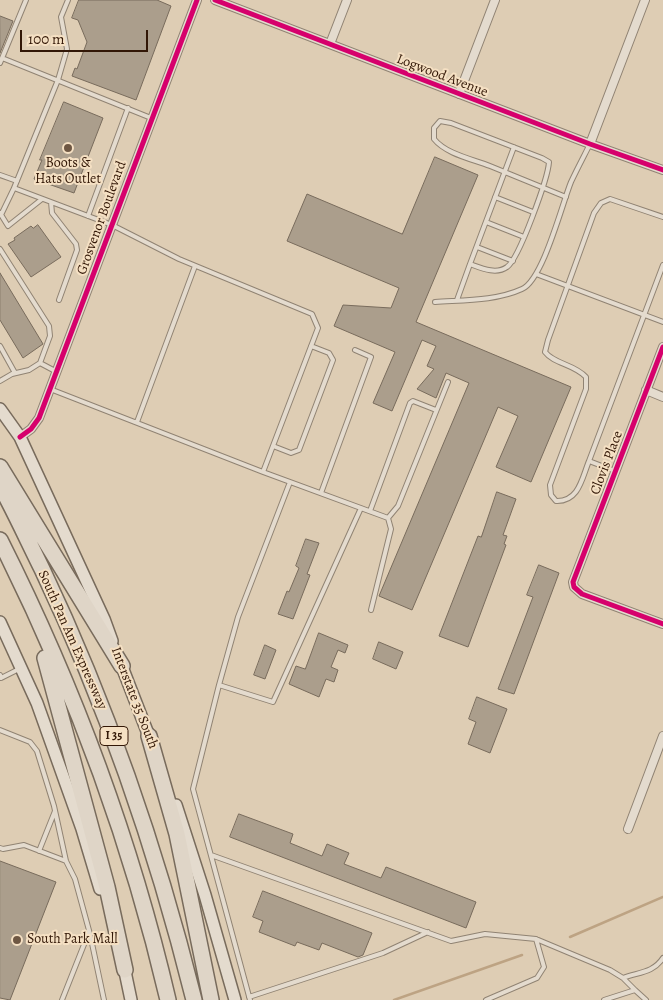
<!DOCTYPE html>
<style>
body{margin:0}
#map{position:relative;width:663px;height:1000px;overflow:hidden;background:#decdb4;font-family:Alegreya,serif}
canvas{display:block}
.scale{position:absolute;left:20px;top:30px;width:128px;height:22px;box-sizing:border-box;border:2px solid #321706;border-top:0;padding-left:6px;font-size:15px;line-height:18px;white-space:nowrap;color:#321706;-webkit-text-stroke:4px #f5e0c3;paint-order:stroke}
</style>
<div id="map">
<canvas width="663" height="1000"></canvas>
<div class="scale">100 m</div>
</div>
<script>
const context = document.querySelector('canvas').getContext('2d');
context.lineJoin = 'round';
function trace(path, color, width, dash) { context.strokeStyle = color; context.lineWidth = width; context.lineCap = dash ? 'butt' : 'round'; context.setLineDash(dash || []); context.stroke(path); }
function paint(path, color) { context.fillStyle = color; context.fill(path, 'evenodd'); }
function drawText(font, color, halo, rows, align = 'center') {
  context.font = font + ' Alegreya,serif'; context.lineWidth = 4; context.setLineDash([]); context.textBaseline = 'middle'; context.strokeStyle = halo; context.fillStyle = color; for (const [text, x, y, turn = 0] of rows) {
    context.save(); context.translate(x, y); context.rotate((+turn || 0) * Math.PI / 180); context.textAlign = isNaN(turn) ? turn : align; if (halo) context.strokeText(text, 0, 0); context.fillText(text, 0, 0); context.restore();
  }
}
trace(new Path2D(`
 M570 937 663 897
 M394 1000 522 955`), '#bda383', 2.5);
const building = new Path2D(`
 M79 0H157L171 6 136 100 72 76 75 68 77 69 87 42 78 20 72 18Z
 M0 16 13 21 0 53Z
 M64 102 103 118 74 193 34 179 42 160H40Z
 M435 157 478 175 416 322 571 387 531 482 496 467 518 416 498 407 412 610 379 596 469 383 446 373 436 398 417 389 434 369 427 366 436 346 422 340 392 411 373 403 395 352 334 326 343 305 391 308 399 288 287 241 307 194 402 234Z
 M38 225 61 257 31 277 8 244 15 240 14 238 31 226 33 228Z
 M0 273 43 344 23 358 0 320Z
 M497 492 516 499 503 535 507 536 504 544 506 545 468 647 439 636 478 536 481 537Z
 M306 539 319 543 307 574 310 575 293 619 278 614 287 591 289 592 299 568 296 566Z
 M539 565 559 573 514 694 498 689 533 597 527 595Z
 M319 633 348 645 345 653 338 650 331 667 338 670 334 682 326 679 319 697 289 684 296 666 305 669Z
 M379 642 403 652 396 669 373 659Z
 M265 645 276 650 265 679 254 675Z
 M477 697 507 709 490 753 468 744 476 722 469 719Z
 M239 814 293 834 290 843 322 856 327 844 349 853 344 864 381 878 386 867 476 902 466 928 230 837Z
 M0 861 56 882 10 1000 0 998Z
 M263 891 372 933 363 955 358 957 322 943 319 950 297 942 295 946 259 932 263 921 253 917Z`);
paint(building, '#ab9e8c');
trace(building, '#786b5c', 1);
const service = new Path2D(`
 M68 0 61 17 67 49 58 80 14 188 112 225 179 259 312 314 318 328 263 472
 M2 58 151 118
 M0 63 26 0
 M0 175 17 181
 M495 197 533 212
 M51 202 52 213 76 244 77 250 59 300
 M0 213 8 226 42 199
 M1 215 14 188
 M88 216 128 108
 M486 222 524 237
 M477 247 513 261
 M0 249 49 326 50 336 40 363 57 372
 M470 264 514 147
 M536 274 663 322
 M457 300 470 264C481 268 496 275 507 267 519 259 548 178 549 162L542 158 451 123 440 121 434 128V139C446 154 472 159 490 166 515 176 541 187 566 197
 M435 302C463 300 496 301 522 289 543 280 562 204 571 182 577 169 584 156 590 144
 M0 346 15 373
 M0 381 12 374 29 370 40 363
 M50 389 263 472 388 518 391 529 371 610
 M137 422 195 266
 M273 446 291 453 299 450 333 360 329 353 311 346
 M589 461C582 478 579 502 556 501L551 495 550 485 586 389V377C574 364 554 364 545 352L548 340 594 213 601 203 610 199 663 217
 M615 471 589 461 663 265
 M321 493 371 357 355 350
 M370 511 410 403 413 401 436 410
 M388 518 398 506 448 382
 M0 675 1 678 21 668
 M219 685 273 702 361 508
 M0 730 30 742 37 751 54 806 66 861 75 879 90 934 104 1000
 M0 848 3 849 24 845 66 861
 M39 851 55 811
 M211 855 451 941 485 934 536 939 610 970 623 978 635 990
 M623 978C639 972 653 973 663 958
 M249 997 383 953 428 932
 M62 1000 89 932
 M250 1000 193 789 219 685 238 617 290 482
 M486 1000 537 978 544 967 536 939
 M604 1000 635 990 646 1000`);
const minor = new Path2D(`
 M215 0 590 144 663 170
 M330 44 347 0
 M459 94 495 0
 M590 144 645 0
 M663 347 573 582 574 587 582 594 663 624
 M646 390 663 397
 M20 437 31 429 39 418 197 0
 M628 829 663 736`);
const secondary = new Path2D(`
 M0 409 20 437 104 619 112 641
 M0 622 37 703 82 829 100 889
 M119 659 152 744
 M176 805 205 895 235 1000
 M123 962 131 1000`);
const motorway = new Path2D(`
 M0 467 122 666
 M0 485C15 512 28 541 42 569 108 708 157 851 194 1000
 M0 540C73 685 131 841 168 1000
 M45 658 107 887 125 970
 M149 736 177 834 211 1000`);
trace(service, '#908373', 6);
trace(minor, '#908373', 10);
trace(secondary, '#786b5c', 14);
trace(motorway, '#786b5c', 18);
trace(service, '#e4dbce', 4);
trace(minor, '#e4dbce', 8);
trace(secondary, '#e4dbce', 11);
trace(motorway, '#dfd5c7', 15);
trace(new Path2D(`
 M215 0 590 144 663 170
 M663 347 573 582 574 587 582 594 663 624
 M20 437 31 429 39 418 197 0`), '#d6006c', 5);
for (const [x, y, r, color] of [
 [68,148,5,"#6e5743"],
 [17,940,5,"#6e5743"]
]) { const dot = new Path2D(); dot.arc(x, y, r, 0, 2 * Math.PI); context.fillStyle = color; context.fill(dot); trace(dot, '#f5e0c3', 2); }
for (const [x, y, w] of [
 [114,736,28]
]) { const box = new Path2D(); box.roundRect(x - w / 2, y - 9.5, w, 19, 4); context.fillStyle = '#f5e0c3'; context.fill(box); trace(box, '#321706', 1); }
drawText('bold 12px', '#321706', null, [
 ["I 35",114,736]
]);
drawText('14px', '#321706', '#f5e0c3', [
 ["Logwood Avenue",442,76,21],
 ["Grosvenor Boulevard",102,218,-70],
 ["Clovis Place",607,463,-69],
 ["South Pan Am Expressway",72,640,66],
 ["Interstate 35 South",134,698,69]
]);
drawText('14px', '#321706', '#f5e0c3', [
 ["Boots &",68,164],
 ["Hats Outlet",68,180],
 ["South Park Mall",27,940,"left"]
]);
</script>
